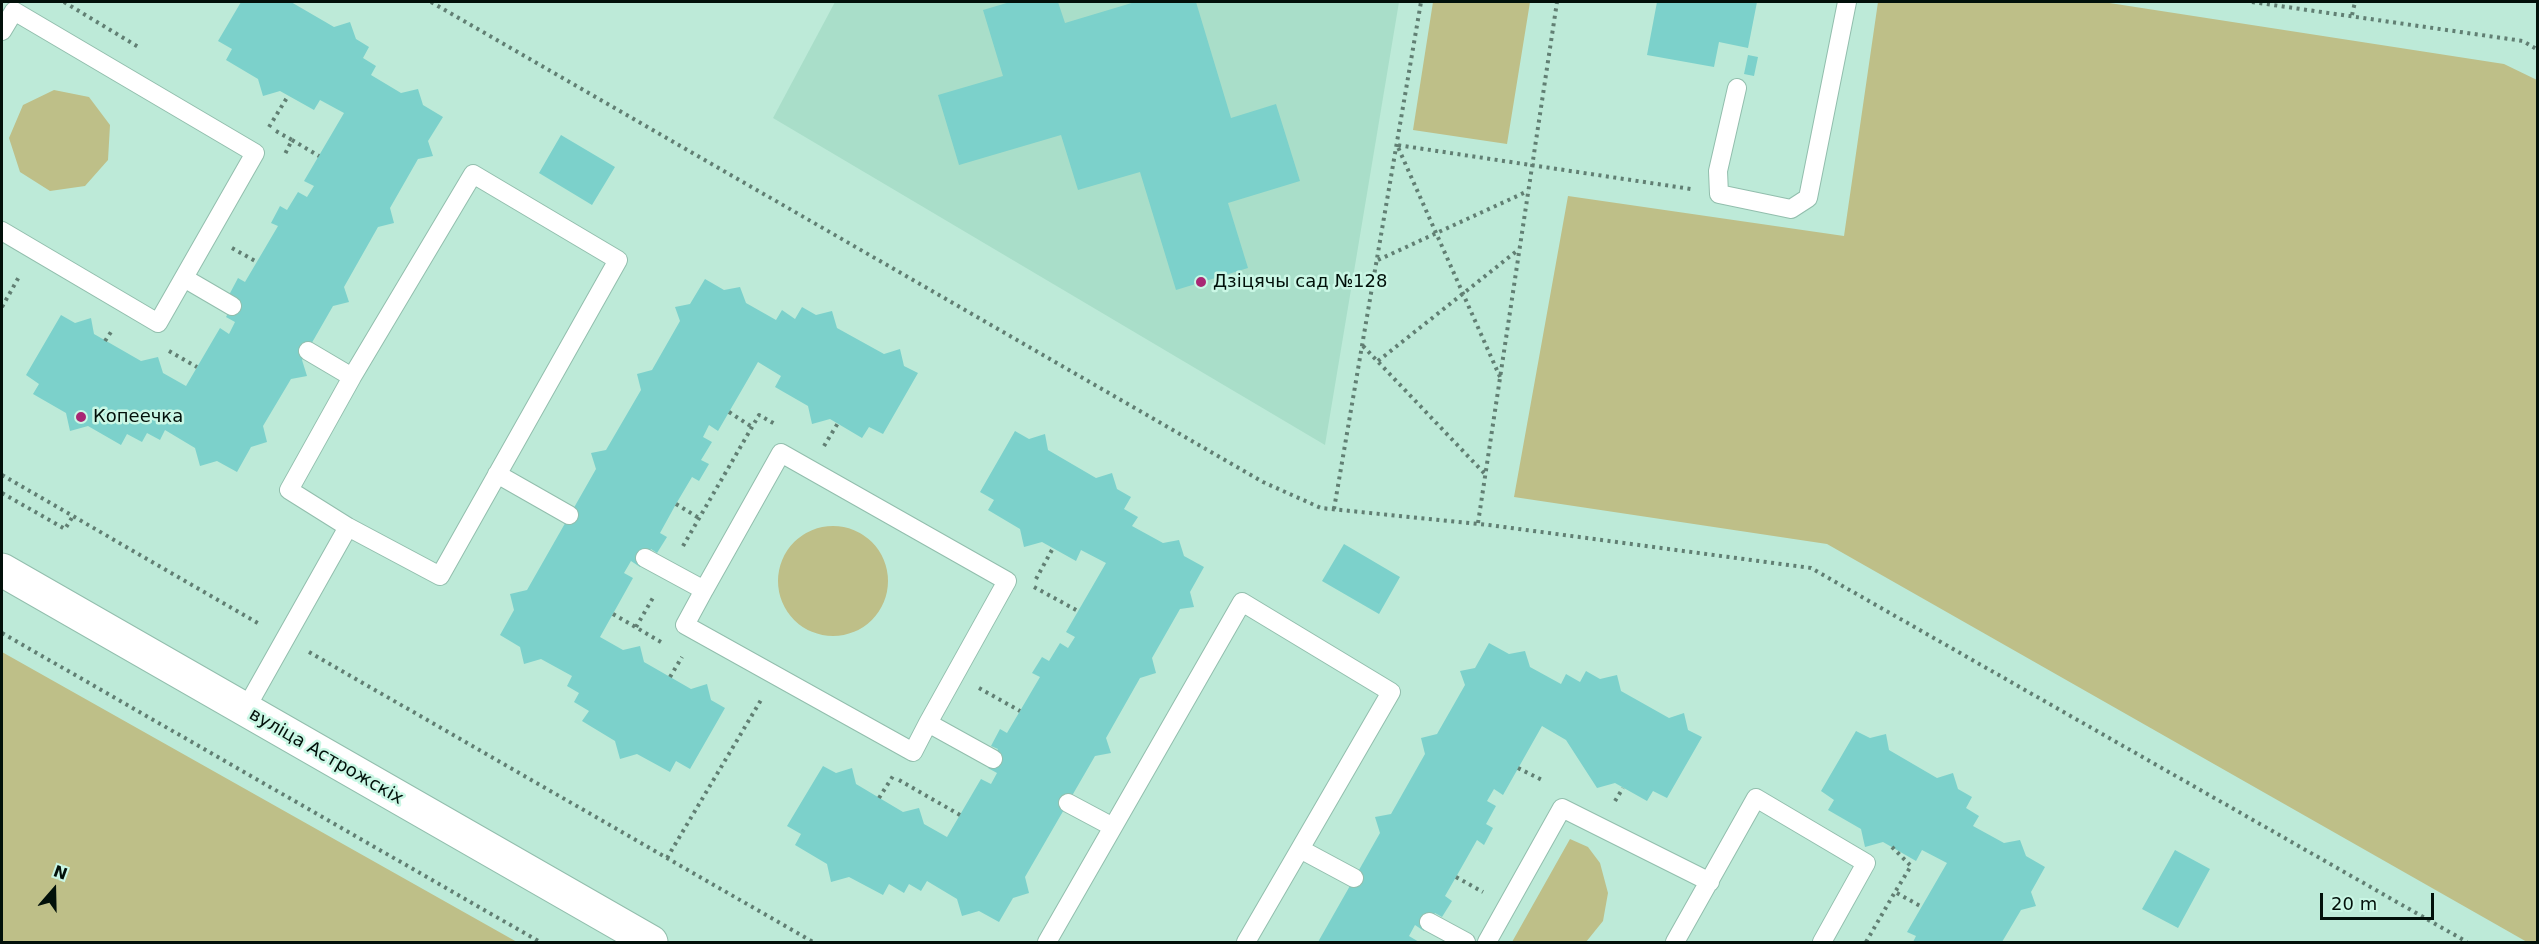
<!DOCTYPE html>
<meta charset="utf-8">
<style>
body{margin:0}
#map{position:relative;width:2539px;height:944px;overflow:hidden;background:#bdead8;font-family:"DejaVu Sans",sans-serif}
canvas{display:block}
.frame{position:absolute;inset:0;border:3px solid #02100a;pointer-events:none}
.north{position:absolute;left:24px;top:860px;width:60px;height:60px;-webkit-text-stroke:4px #caf7e5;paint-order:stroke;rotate:20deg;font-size:16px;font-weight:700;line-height:24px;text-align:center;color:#02100a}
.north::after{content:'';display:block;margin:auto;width:21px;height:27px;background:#02100a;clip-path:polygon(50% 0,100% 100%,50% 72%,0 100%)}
.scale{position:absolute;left:2320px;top:893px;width:114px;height:27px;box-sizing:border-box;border:3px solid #02100a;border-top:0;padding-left:8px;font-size:18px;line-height:21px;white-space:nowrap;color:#02100a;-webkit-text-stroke:4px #caf7e5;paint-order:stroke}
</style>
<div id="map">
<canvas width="2539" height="944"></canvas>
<div class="frame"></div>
<div class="north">N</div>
<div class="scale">20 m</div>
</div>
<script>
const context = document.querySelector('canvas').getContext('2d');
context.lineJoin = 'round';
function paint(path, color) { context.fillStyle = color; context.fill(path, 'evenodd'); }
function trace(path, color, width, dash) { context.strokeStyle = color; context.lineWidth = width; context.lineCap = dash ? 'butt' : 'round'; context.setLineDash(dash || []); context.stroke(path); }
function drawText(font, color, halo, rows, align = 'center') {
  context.font = font + ' "DejaVu Sans",sans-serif'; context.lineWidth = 5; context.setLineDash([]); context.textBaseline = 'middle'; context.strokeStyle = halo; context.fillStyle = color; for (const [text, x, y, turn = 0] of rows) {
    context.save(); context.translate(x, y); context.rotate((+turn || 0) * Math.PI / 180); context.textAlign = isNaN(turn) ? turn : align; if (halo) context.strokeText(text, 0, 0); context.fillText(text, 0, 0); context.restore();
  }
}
paint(new Path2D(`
 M835 2H1399L1325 445 773 118Z`), '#a9dec9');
paint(new Path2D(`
 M1433 2H1530L1507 144 1413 130Z
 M1878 2H2103L2504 64 2537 80V942H2527L1827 544 1514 497 1568 196 1844 236Z
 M54 90 89 97 110 125 108 160 85 186 50 191 20 172 9 138 23 105Z
 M778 581a55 55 0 1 1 110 0a55 55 0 1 1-110 0Z
 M2 652 517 942H2Z
 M1570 839 1588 847 1600 863 1608 893 1603 921 1586 942H1512Z`), '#bebf88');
paint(new Path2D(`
 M241 2H291L334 27 350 22 356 39 369 47 363 58 376 66 371 75 401 93 418 89 423 105 443 117 428 141 433 156 418 159 390 208 394 223 378 227 344 287 349 302 333 306 302 360 307 376 291 379 263 426 267 442 251 447 237 472 217 461 200 466 195 448 165 430 160 440 147 433 142 442 127 434 121 445 88 426 70 431 66 413 33 394 39 384 26 375 61 315 75 323 91 318 94 334 141 361 158 357 163 373 186 386 220 328 229 334 235 322 226 317 236 299 229 295 238 278 245 282 278 226 271 223 280 206 287 210 298 192 307 197 314 186 304 181 344 113 320 100 314 110 280 91 263 96 258 79 226 60 232 49 218 41Z
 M1010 2H1058L1065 23 1135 2H1196L1231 118 1276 104 1300 181 1228 203 1248 268 1176 290 1140 172 1078 190 1061 135 959 165 938 95 1003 76 983 10Z
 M1657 2H1757L1748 48 1719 42 1714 67 1647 55Z
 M1748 55 1758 57 1754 76 1744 74Z
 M561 135 615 167 592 205 539 173Z
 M705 279 724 290 740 287 746 303 776 320 782 310 795 319 802 307 816 315 832 311 837 328 884 354 900 349 904 366 918 373 883 434 869 427 862 438 830 419 812 424 808 406 775 387 781 376 758 362 718 431 709 425 703 437 712 442 701 460 709 464 699 481 692 477 676 504 660 533 667 537 657 553 651 549 640 567 631 561 624 573 633 578 600 637 623 650 640 646 644 662 691 689 707 684 711 700 725 708 690 769 676 761 670 772 637 754 620 759 615 741 582 721 589 711 574 702 579 693 567 686 572 676 541 659 524 664 520 647 500 635 514 610 510 594 527 590 596 469 591 453 606 450 641 390 637 374 652 370 680 321 675 307 690 304Z
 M1015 431 1029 439 1045 434 1048 450 1096 478 1112 473 1117 489 1131 497 1124 509 1138 517 1132 526 1163 543 1179 540 1184 556 1204 567 1190 592 1194 607 1180 609 1152 658 1156 673 1140 678 1106 738 1111 753 1095 756 1025 877 1029 893 1013 898 999 922 979 911 962 916 957 899 927 881 921 891 909 884 904 893 889 884 883 895 849 877 831 882 827 864 795 845 801 834 787 826 823 766 836 773 852 768 856 784 903 812 919 808 924 824 947 837 981 779 991 784 997 773 988 768 998 749 991 746 1000 729 1007 733 1020 711 1040 677 1032 673 1042 657 1049 661 1060 643 1068 648 1075 637 1066 632 1106 563 1081 550 1076 561 1042 542 1024 547 1020 529 988 510 994 500 980 492Z
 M1344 544 1400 577 1379 614 1322 581Z
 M1489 643 1509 654 1525 651 1530 667 1561 684 1566 674 1580 682 1586 671 1600 679 1617 675 1621 691 1669 718 1684 713 1688 730 1702 737 1667 798 1653 791 1647 801 1615 783 1597 788 1566 740 1542 726 1503 795 1494 789 1487 801 1496 806 1486 824 1493 828 1484 845 1477 840 1456 877 1445 896 1452 901 1442 917 1435 913 1424 931 1415 925 1409 936 1419 942H1318L1380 833 1375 817 1391 814 1425 754 1421 738 1437 734 1465 685 1460 671 1475 668Z
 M1856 731 1870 738 1886 734 1889 750 1937 778 1953 773 1958 789 1972 797 1966 808 1979 816 1973 826 2004 843 2020 840 2026 856 2045 867 2031 892 2036 906 2021 910 2002 942H1913L1916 936 1907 932 1947 863 1922 850 1916 861 1883 842 1865 847 1861 829 1828 810 1834 800 1821 791Z
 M2175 850 2210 869 2178 928 2142 909Z`), '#7cd1cb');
const lane = new Path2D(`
 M2 31 14 11 255 153 158 323 2 231
 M1737 88 1718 171 1719 194 1791 209 1808 198 1847 2
 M473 174 618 260 440 576 348 527 289 490 352 377Z
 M184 278 232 306
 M308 351 352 377
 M497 474 569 515
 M645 558 704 590 781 453 1007 581 928 723
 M704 590 685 625 913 752 928 723 993 759
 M245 710 348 527
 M1068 803 1113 827 1242 602 1391 692 1300 849
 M1429 922 1466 942
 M1047 942 1113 827
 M1246 942 1300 849 1354 878
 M1487 942 1562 808 1710 882
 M1675 942 1756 798 1866 863 1822 942`);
const street = new Path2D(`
 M2 570 651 942`);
trace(lane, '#92bead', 20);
trace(street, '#92bead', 35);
trace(new Path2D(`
 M64 2 140 48
 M431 2 1263 482 1321 508 1489 525 1811 568 2467 942
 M2252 2 2523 41 2538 50
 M2352 15 2355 2
 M269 127 288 96
 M276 131 292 140 285 154
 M292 140 319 156
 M232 248 257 262
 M1378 260 1528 191
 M2 307 20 275
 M105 341 113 329
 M1363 346 1485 474
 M169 351 197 367
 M1378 361 1518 250
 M1500 377 1397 145 1691 189
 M729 412 752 427
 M824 446 838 423
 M2 475 261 625
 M2 493 65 529 73 516
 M676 504 699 518
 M1334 509 1421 2
 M1478 523 1557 2
 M683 546 759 415 775 424
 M1036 579 1053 548
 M1034 587 1078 611
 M613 614 661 642
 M636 627 654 596
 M2 633 540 942
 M309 652 813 942
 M670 677 682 657
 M979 688 1020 711
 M1518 768 1544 781
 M899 780 960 815
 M879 798 893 776
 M1615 801 1623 788
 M1892 847 1911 866 1895 892
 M667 858 761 700
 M1456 877 1483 892
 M1866 942 1895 892 1922 907`), '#617f73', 4, [3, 4.5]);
trace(lane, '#fff', 18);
trace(street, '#fff', 33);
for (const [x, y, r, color] of [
 [1201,282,6,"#a92774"],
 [81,417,6,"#a92774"]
]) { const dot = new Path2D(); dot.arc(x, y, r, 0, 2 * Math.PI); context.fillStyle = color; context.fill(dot); trace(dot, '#caf7e5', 2); }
drawText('18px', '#02100a', '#caf7e5', [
 ["Дзіцячы сад №128",1213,282],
 ["Копеечка",93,417]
], 'left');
drawText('18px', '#02100a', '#caf7e5', [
 ["вуліца Астрожскіх",326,757,30]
]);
</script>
